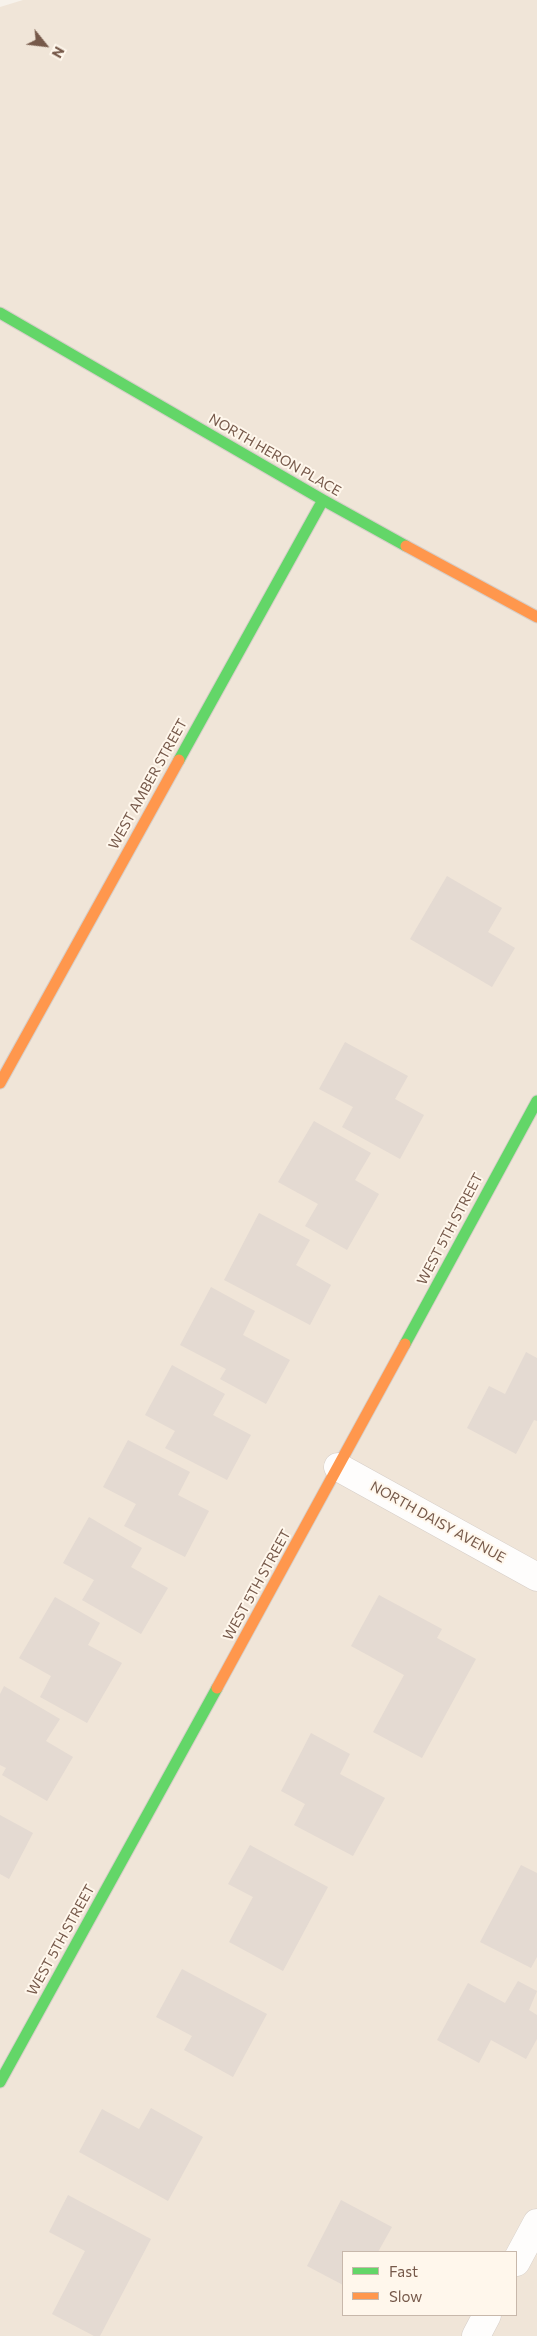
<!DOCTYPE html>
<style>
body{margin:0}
#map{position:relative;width:537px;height:2336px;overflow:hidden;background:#f7f2eb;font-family:Commissioner,sans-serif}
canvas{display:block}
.legend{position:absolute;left:342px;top:2251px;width:175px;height:65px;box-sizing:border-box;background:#fff7ec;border:1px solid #c8b8ab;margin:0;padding:6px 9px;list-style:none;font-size:15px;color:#76594a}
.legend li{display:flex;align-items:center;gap:10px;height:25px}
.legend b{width:25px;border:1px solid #c8b8ab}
.north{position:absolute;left:20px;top:20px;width:50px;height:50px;-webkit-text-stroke:4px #fff7ec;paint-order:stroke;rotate:119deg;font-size:14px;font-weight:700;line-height:20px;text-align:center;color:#76594a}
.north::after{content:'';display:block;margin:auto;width:18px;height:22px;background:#76594a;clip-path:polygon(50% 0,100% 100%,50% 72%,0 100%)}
</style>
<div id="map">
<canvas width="537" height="2336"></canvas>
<ul class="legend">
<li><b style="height:6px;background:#63d668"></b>Fast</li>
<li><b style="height:6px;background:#ff974d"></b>Slow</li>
</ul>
<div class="north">N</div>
</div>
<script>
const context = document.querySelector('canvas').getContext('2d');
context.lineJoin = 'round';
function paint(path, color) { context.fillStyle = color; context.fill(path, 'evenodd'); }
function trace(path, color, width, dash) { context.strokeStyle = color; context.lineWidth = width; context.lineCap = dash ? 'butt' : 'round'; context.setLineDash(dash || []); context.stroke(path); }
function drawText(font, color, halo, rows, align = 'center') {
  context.font = font + ' Commissioner,sans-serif'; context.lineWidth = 4; context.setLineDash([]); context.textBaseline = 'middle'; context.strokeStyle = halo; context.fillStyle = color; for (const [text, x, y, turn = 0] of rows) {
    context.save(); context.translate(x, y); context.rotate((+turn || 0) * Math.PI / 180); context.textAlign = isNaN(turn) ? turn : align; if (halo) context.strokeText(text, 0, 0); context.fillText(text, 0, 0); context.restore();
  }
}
paint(new Path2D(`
 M23 0H537V2336H0V7ZM343 2252H516V2315H343Z`), '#f0e5d8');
paint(new Path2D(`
 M447 876 502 908 488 932 515 948 492 987 410 939Z
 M345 1042 408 1076 395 1099 424 1115 400 1159 342 1127 353 1107 319 1089Z
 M314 1121 371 1153 355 1180 379 1194 347 1250 305 1226 318 1204 278 1182Z
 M259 1213 310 1240 296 1265 331 1285 310 1325 224 1280Z
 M211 1287 255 1311 243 1335 290 1360 266 1404 220 1379 226 1369 180 1345Z
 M526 1352 537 1358V1421L534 1420 516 1454 467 1428 489 1386 505 1394Z
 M172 1365 225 1394 213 1415 251 1435 227 1480 165 1448 175 1431 145 1415Z
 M128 1440 190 1472 178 1495 209 1511 185 1557 124 1526 136 1504 103 1487Z
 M89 1517 142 1548 131 1567 168 1588 141 1634 82 1600 94 1580 63 1563Z
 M379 1595 442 1629 437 1638 476 1659 422 1758 373 1732 404 1675 351 1646Z
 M55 1597 100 1623 88 1645 122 1663 87 1723 40 1697 51 1676 19 1658Z
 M4 1686 60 1719 46 1741 73 1757 47 1801 2 1775 6 1768 0 1765V1694Z
 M311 1733 350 1754 340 1774 385 1798 353 1856 294 1825 305 1804 281 1791Z
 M0 1815 33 1833 9 1879 0 1874Z
 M250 1845 328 1887 283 1971 229 1942 253 1897 228 1884Z
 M521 1865 537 1873V1957L531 1968 480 1942Z
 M182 1969 267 2014 233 2077 184 2050 192 2036 156 2017Z
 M518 1981 537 1991 529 2010 537 2015V2039L526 2059 491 2040 479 2063 437 2040 468 1983 505 2003Z
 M151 2108 203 2137 168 2201 79 2152 102 2109 139 2129Z
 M68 2195 151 2239 100 2336H94L52 2314 85 2251 49 2232Z
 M341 2200 392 2227 378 2252H343V2285L307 2266Z`), '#e4dad2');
const street = new Path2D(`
 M338 1467 537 1577
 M516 2262 537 2223
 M476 2336 487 2315`);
const fast = new Path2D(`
 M0 313 323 500 406 546
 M179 760 323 500
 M405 1344 537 1101
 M0 2082 217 1688`);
const slow = new Path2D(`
 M406 546 537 617
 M0 1083 179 760
 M217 1688 405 1344`);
trace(street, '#d6cec8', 29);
trace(fast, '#d6cec8', 13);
trace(slow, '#d6cec8', 13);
trace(street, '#fefdfc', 28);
trace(fast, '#63d668', 11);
trace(slow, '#ff974d', 11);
drawText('14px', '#76594a', '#fff7ec', [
 ["NORTH HERON PLACE",275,455,30],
 ["WEST AMBER STREET",148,784,-61],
 ["WEST 5TH STREET",450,1229,-62],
 ["NORTH DAISY AVENUE",438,1522,29],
 ["WEST 5TH STREET",257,1585,-61],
 ["WEST 5TH STREET",61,1940,-61]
]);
</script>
